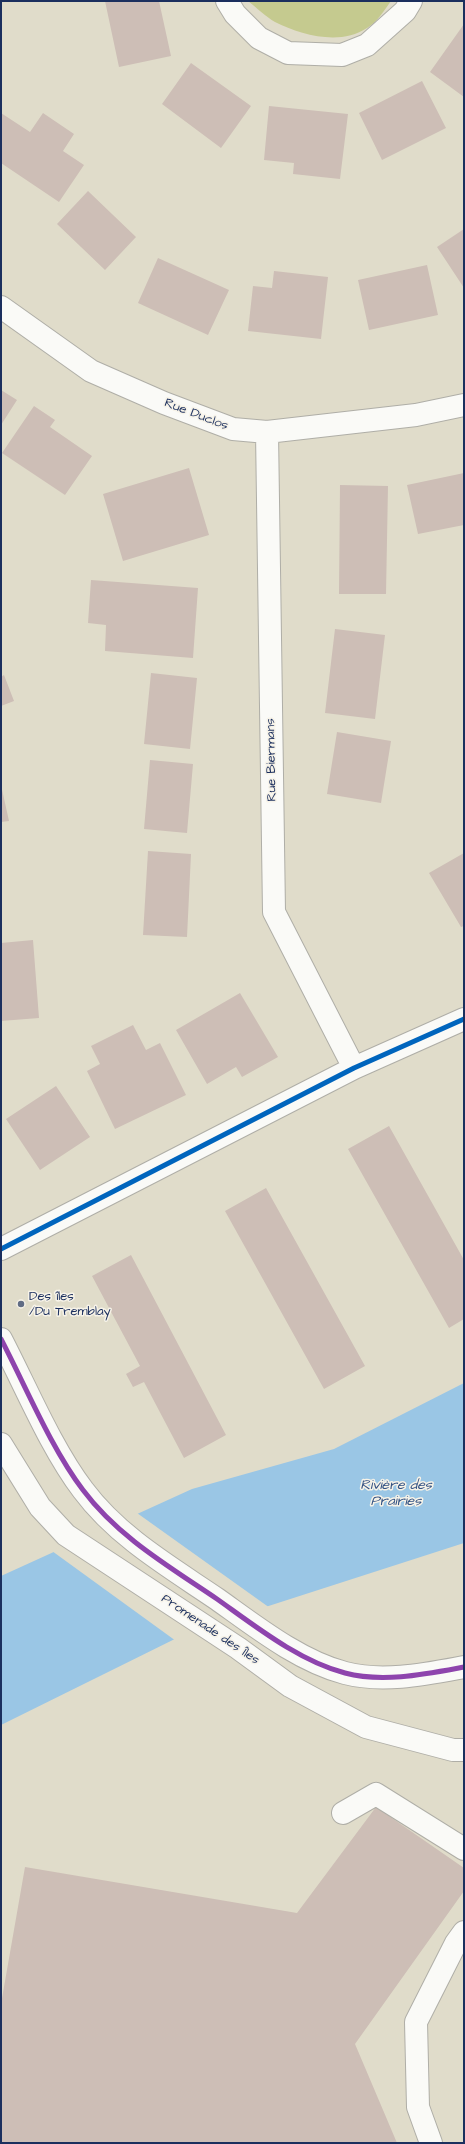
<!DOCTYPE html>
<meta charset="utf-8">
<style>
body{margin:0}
#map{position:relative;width:465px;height:2144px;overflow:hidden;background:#e0dcca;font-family:"Architects Daughter",sans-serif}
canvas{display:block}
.frame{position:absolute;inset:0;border:2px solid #1b2f5e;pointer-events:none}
</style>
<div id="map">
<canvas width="465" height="2144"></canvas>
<div class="frame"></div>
</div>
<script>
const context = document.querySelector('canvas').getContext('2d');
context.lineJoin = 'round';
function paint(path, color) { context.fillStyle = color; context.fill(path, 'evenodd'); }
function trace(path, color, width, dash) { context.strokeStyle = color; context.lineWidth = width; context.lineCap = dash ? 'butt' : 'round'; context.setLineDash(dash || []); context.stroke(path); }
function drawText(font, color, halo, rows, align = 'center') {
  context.font = font + ' "Architects Daughter",sans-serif'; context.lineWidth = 3; context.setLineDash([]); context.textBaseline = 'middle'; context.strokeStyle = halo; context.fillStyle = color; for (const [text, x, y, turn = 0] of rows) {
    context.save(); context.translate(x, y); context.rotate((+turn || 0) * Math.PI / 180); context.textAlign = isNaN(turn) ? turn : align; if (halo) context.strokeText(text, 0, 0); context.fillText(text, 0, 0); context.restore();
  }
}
paint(new Path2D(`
 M248 1H391C384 11 377 22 367 28 340 46 301 35 275 22 266 17 257 8 248 1Z`), '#c5ca8f');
paint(new Path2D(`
 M464 1383V1543L191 1631 1 1725V1576L192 1489 334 1449Z`), '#9ac6e5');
paint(new Path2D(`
 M137 1513 270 1608 192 1633 176 1641 52 1551Z`), '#e0dcca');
paint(new Path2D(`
 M105 1H159L171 56 119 67Z
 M464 24V97L430 72Z
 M191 63 251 106 221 148 162 104Z
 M422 81 446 128 382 160 359 113Z
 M269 106 348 114 340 179 293 174 294 163 264 160Z
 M1 113 30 132 43 113 74 134 63 151 84 165 59 202 1 163Z
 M88 191 136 237 105 270 57 224Z
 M464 229V288L437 247Z
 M158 258 229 290 208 335 138 303Z
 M427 265 438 315 369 330 358 280Z
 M274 271 328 277 321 339 248 331 253 286 272 288Z
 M1 390 17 400 1 425Z
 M34 406 55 420 50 427 92 456 65 495 2 453Z
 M189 468 209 535 123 561 103 494Z
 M464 473V525L418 534 407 485Z
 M340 485 388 486 386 594H339Z
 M91 580 198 588 193 658 105 651 106 625 88 623Z
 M335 629 385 635 375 719 325 713Z
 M151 673 197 678 190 749 144 744Z
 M4 675 14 701 1 706V677Z
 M337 732 391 741 381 803 327 794Z
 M150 760 193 764 187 833 144 829Z
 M1 785 9 821 1 822Z
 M148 851 191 854 187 937 143 935Z
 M464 853V926L461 927 429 873Z
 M33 940 39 1018 1 1021V943Z
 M240 993 278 1057 242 1077 236 1067 207 1084 176 1030Z
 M133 1025 146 1050 160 1043 186 1095 115 1129 87 1071 100 1064 91 1046Z
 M56 1086 90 1137 40 1170 6 1119Z
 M389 1126 464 1260V1319L449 1328 348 1149Z
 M266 1188 365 1366 324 1389 225 1211Z
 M131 1255 226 1435 184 1458 144 1382 133 1387 126 1374 140 1366 92 1276Z
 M376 1807 464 1868V1891L355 2044 397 2143H1V2004L25 1867 297 1913Z`), '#cdbeb6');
const minor = new Path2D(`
 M227 1 235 14 259 38 288 53 342 55 367 45 405 11 411 1
 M1 307 91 371 164 403 233 429 267 432 416 415 464 405
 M267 432 274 912 354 1068
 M1 1249 354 1068 464 1019
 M1 1339C26 1387 51 1448 83 1490 118 1537 170 1567 217 1599 255 1626 299 1661 345 1673 383 1683 426 1674 464 1667
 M1 1444 40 1507 66 1535 238 1648 290 1686 366 1727 453 1750H464
 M343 1813 376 1794 464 1849
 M431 2143 418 2107 416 2022 456 1943 464 1932`);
trace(minor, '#afaea7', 24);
trace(minor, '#fafaf7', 22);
trace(new Path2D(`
 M1 1249 354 1068 464 1019`), '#0065bd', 5);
trace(new Path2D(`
 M1 1339C26 1387 51 1448 83 1490 118 1537 170 1567 217 1599 255 1626 299 1661 345 1673 383 1683 426 1674 464 1667`), '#8e44ad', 5);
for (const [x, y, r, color] of [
 [21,1304,4,"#606c84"]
]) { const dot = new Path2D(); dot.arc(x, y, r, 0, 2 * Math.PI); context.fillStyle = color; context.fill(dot); trace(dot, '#f7f3e8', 1.5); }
drawText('13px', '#1b2f5e', '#f7f3e8', [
 ["Rue Duclos",196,415,21],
 ["Rue Biermans",272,760,-91],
 ["Promenade des Îles",210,1630,34]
]);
drawText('13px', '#1b2f5e', '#f7f3e8', [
 ["Des îles",29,1297],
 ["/Du Tremblay",29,1312]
], 'left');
drawText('italic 14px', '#335283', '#f7f3e8', [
 ["Rivière des",396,1486],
 ["Prairies",396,1502]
]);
</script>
